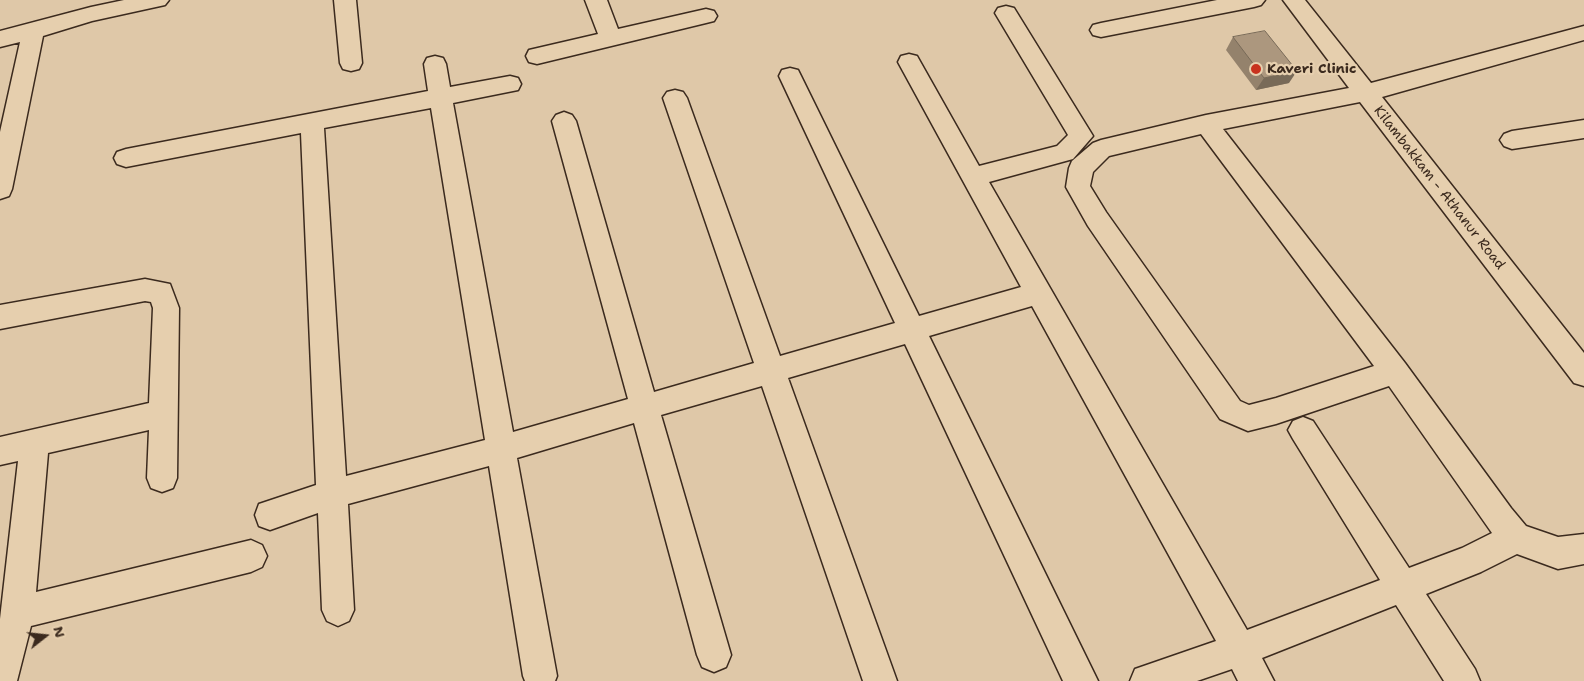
<!DOCTYPE html>
<style>
body{margin:0}
#map{position:relative;width:1584px;height:681px;overflow:hidden;background:#dfc8a8;font-family:"Shantell Sans",sans-serif}
canvas{display:block}
.north{position:absolute;left:20px;top:611px;width:50px;height:50px;-webkit-text-stroke:4px #e6cfae;paint-order:stroke;rotate:74deg;font-size:14px;font-weight:700;line-height:20px;text-align:center;color:#3b2a1e}
.north::after{content:'';display:block;margin:auto;width:18px;height:22px;background:#3b2a1e;clip-path:polygon(50% 0,100% 100%,50% 72%,0 100%)}
</style>
<div id="map">
<canvas width="1584" height="681"></canvas>
<div class="north">N</div>
</div>
<script>
const context = document.querySelector('canvas').getContext('2d');
context.lineJoin = 'round';
function trace(path, color, width, dash) { context.strokeStyle = color; context.lineWidth = width; context.lineCap = dash ? 'butt' : 'round'; context.setLineDash(dash || []); context.stroke(path); }
function paint(path, color) { context.fillStyle = color; context.fill(path, 'evenodd'); }
function drawText(font, color, halo, rows, align = 'center') {
  context.font = font + ' "Shantell Sans",sans-serif'; context.lineWidth = 4.5; context.setLineDash([]); context.textBaseline = 'middle'; context.strokeStyle = halo; context.fillStyle = color; for (const [text, x, y, turn = 0] of rows) {
    context.save(); context.translate(x, y); context.rotate((+turn || 0) * Math.PI / 180); context.textAlign = isNaN(turn) ? turn : align; if (halo) context.strokeText(text, 0, 0); context.fillText(text, 0, 0); context.restore();
  }
}
const minor = new Path2D(`
 M124 0H169L165 5 92 21 43 36 12 189 9 196 0 199V132L20 42 0 47V31L91 7Z
 M334 0H356L362 63 359 69 351 71 343 69 340 63Z
 M585 0H607L618 29 706 9 714 11 717 16 714 21 706 23 537 64 529 62 526 56 529 50 598 34Z
 M1217 0H1265L1261 5 1254 7 1101 37 1093 35 1090 30 1093 25 1101 23Z
 M1283 0H1305L1371 83 1584 26V40L1382 97 1584 353V386L1574 383 1360 102 1223 129 1405 363 1511 508 1526 526 1558 537 1584 534V564L1558 569 1517 554 1481 572 1426 594 1475 669 1480 681H1444L1396 605 1262 658 1274 681H1238L1232 669 1197 681H1130L1135 669 1216 641 1032 306 929 336 1098 681H1063L905 344 788 378 897 681H863L762 386 661 415 731 655 726 667 714 672 702 667 697 655 634 423 517 458 557 676 555 681H525L523 676 489 466 348 504 354 610 349 621 338 626 327 621 322 610 318 513 270 530 259 526 255 515 259 504 316 485 301 133 126 167 117 164 114 158 117 152 126 149 428 91 424 64 427 58 435 56 443 58 446 64 450 87 510 76 518 78 521 84 518 90 453 103 513 432 628 399 552 121 556 115 564 112 572 115 576 121 654 392 754 363 663 98 667 92 675 90 683 92 687 98 780 356 895 323 779 76 782 70 790 68 798 70 801 76 919 316 1021 287 898 62 901 56 909 54 917 56 979 166 1057 146 1068 135 995 13 998 8 1006 6 1014 8 1093 136 1073 159 989 182 1247 630 1380 580 1293 439 1288 430 1293 421 1303 417 1313 421 1409 568 1462 548 1492 533 1389 386 1276 424 1248 431 1220 419 1088 226 1066 187 1069 168 1072 161 1093 143 1101 140 1206 115 1349 88ZM431 108 485 440 346 476 324 128ZM1201 134 1374 366 1276 398 1249 405 1240 401 1106 212 1090 186 1093 172 1109 156Z
 M1584 120V138L1512 149 1504 146 1500 140 1504 134 1512 131Z
 M145 279 170 284 179 308 177 478 173 488 162 492 151 488 147 478 149 430 48 453 36 592 251 540 262 545 267 556 262 567 251 572 31 626 17 681H0V619L18 461 0 465V437L149 403 153 308 151 302 145 301 0 329V305Z`);
trace(minor, '#3b2a1e', 3);
paint(minor, '#e6cfae');
paint(new Path2D(`
 M1233 37 1289 83 1256 90 1226 50Z`), '#94826c');
paint(new Path2D(`
 M1297 71 1289 83 1256 90 1264 78Z`), '#786a58');
const building = new Path2D(`
 M1265 31 1297 71 1264 78 1233 37Z`);
paint(building, '#ac977e');
trace(building, '#786a58', 1);
for (const [x, y, r, color] of [
 [1256,69,6,"#c8321e"]
]) { const dot = new Path2D(); dot.arc(x, y, r, 0, 2 * Math.PI); context.fillStyle = color; context.fill(dot); trace(dot, '#e6cfae', 2); }
drawText('bold 14px', '#3b2a1e', '#e6cfae', [
 ["Kaveri Clinic",1267,69]
], 'left');
drawText('14px', '#3b2a1e', '#e6cfae', [
 ["Kilambakkam - Athanur Road",1439,188,52]
]);
</script>
